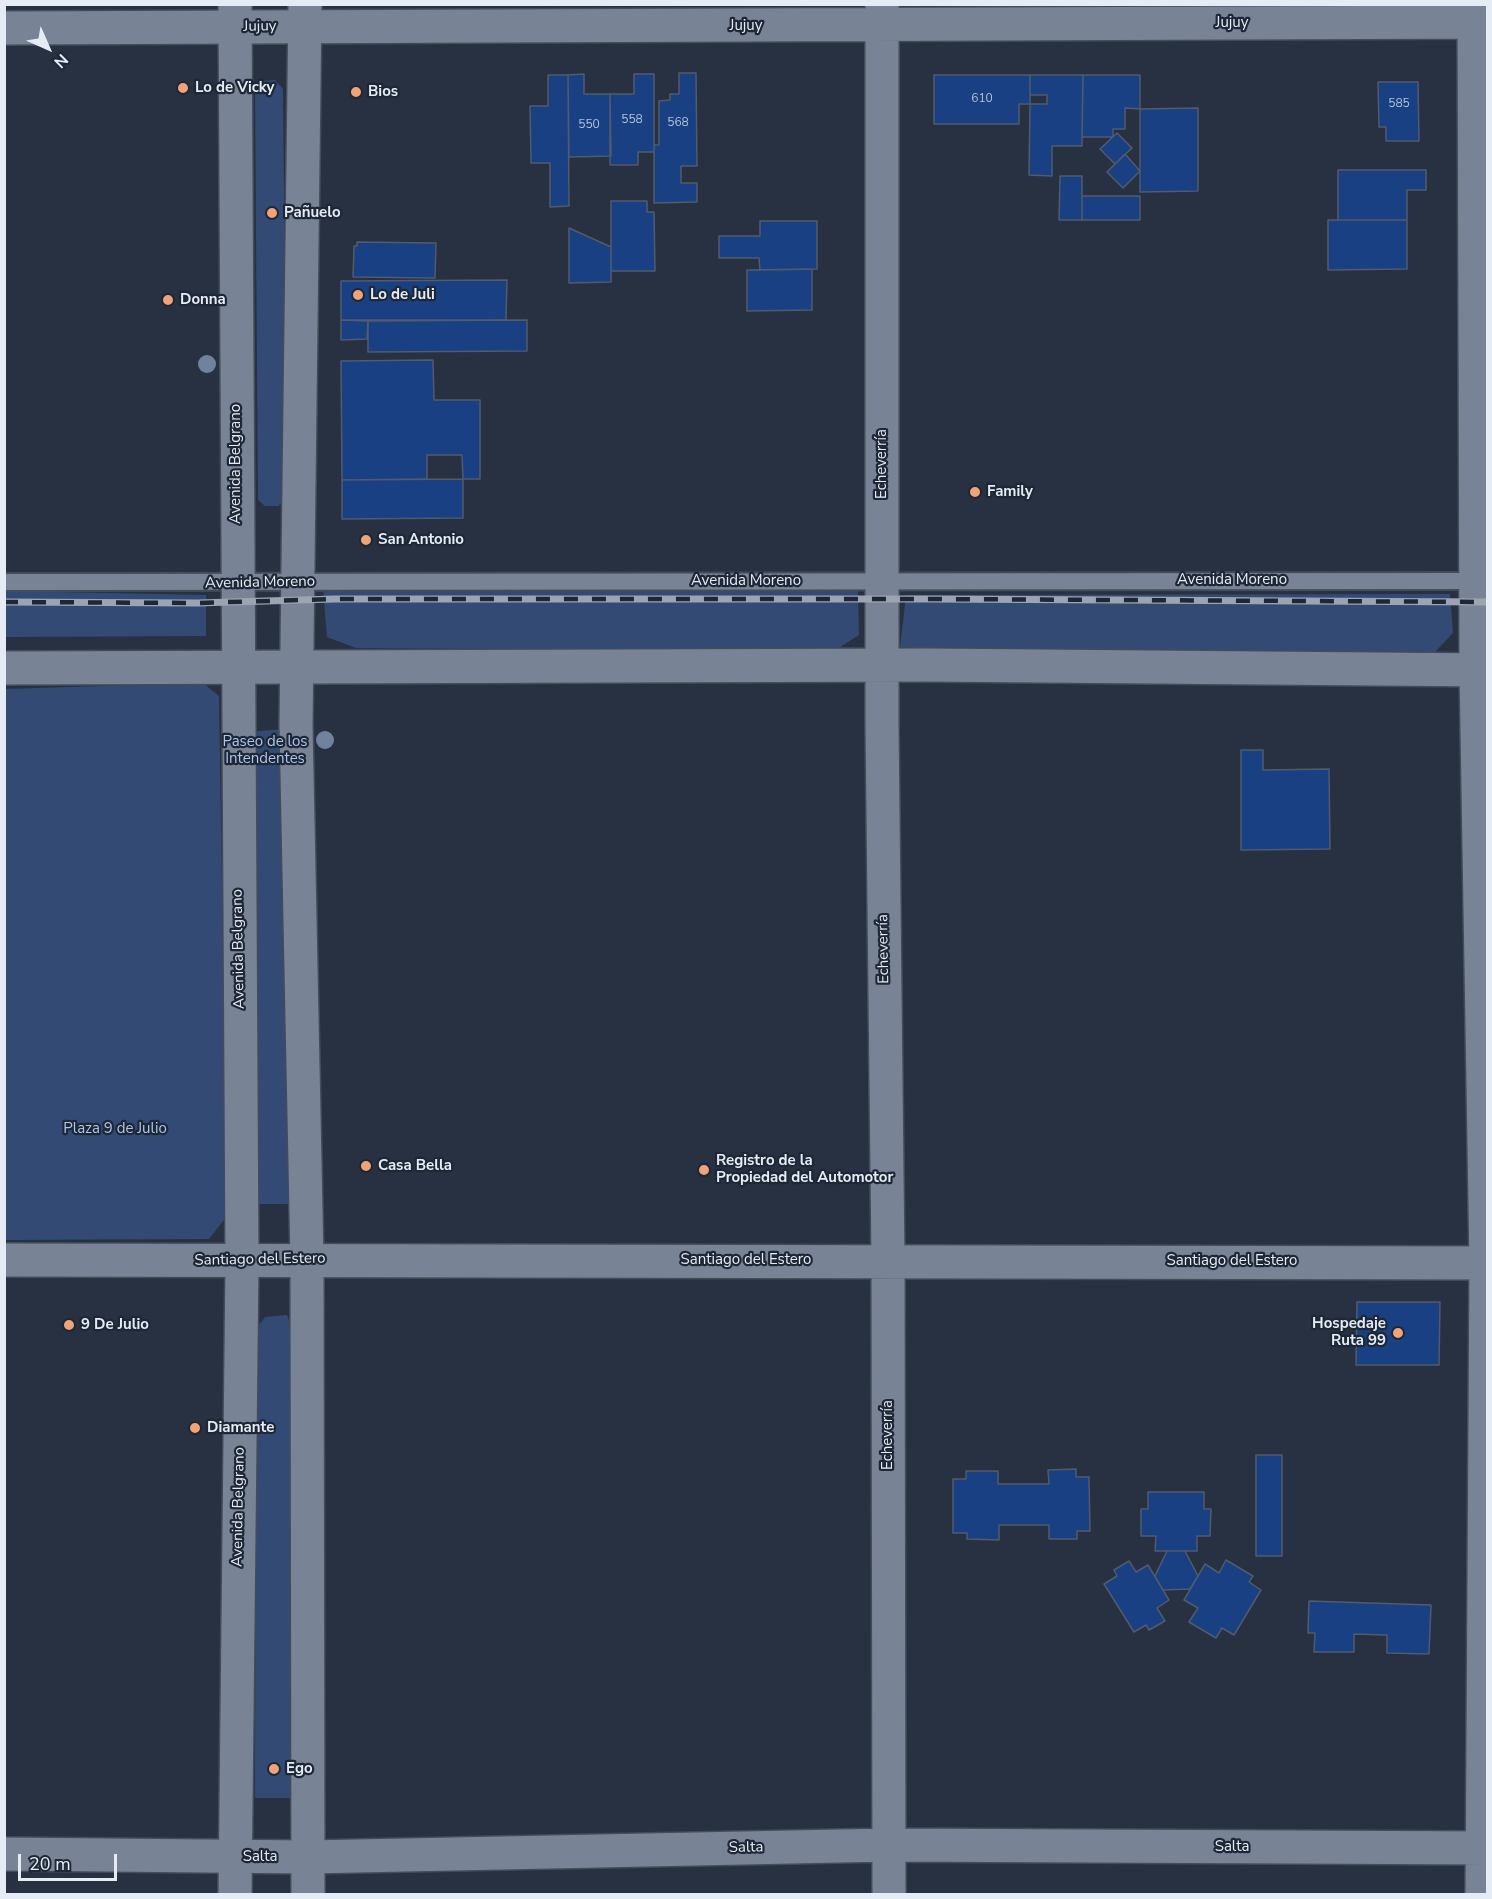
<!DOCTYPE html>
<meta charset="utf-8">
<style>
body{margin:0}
#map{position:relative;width:1492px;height:1899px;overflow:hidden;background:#273141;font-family:"Nunito Sans",sans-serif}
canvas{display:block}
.frame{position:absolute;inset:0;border:6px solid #e5ecf6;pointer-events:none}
.north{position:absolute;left:18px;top:18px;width:60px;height:60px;-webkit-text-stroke:4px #1e2736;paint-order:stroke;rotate:135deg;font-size:16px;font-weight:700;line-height:24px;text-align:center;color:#e5ecf6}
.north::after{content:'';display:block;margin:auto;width:21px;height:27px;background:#e5ecf6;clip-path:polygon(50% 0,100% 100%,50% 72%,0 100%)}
.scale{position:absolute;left:18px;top:1854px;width:99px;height:27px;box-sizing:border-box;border:3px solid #e5ecf6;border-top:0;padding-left:8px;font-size:18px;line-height:21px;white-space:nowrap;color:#e5ecf6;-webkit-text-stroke:4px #1e2736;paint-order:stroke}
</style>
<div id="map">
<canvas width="1492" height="1899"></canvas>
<div class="frame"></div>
<div class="north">N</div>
<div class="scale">20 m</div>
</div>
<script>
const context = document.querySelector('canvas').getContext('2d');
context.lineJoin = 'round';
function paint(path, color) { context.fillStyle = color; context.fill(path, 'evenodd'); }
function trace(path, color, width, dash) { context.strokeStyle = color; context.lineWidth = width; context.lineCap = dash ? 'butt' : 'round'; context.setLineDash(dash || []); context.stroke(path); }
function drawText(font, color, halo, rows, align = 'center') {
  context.font = font + ' "Nunito Sans",sans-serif'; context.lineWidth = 4.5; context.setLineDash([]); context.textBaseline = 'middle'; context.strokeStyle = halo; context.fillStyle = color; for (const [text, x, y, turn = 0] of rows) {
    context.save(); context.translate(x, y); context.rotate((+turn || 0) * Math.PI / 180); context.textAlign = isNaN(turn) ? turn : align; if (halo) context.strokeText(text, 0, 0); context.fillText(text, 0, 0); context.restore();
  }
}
paint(new Path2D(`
 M275 80 283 89 287 499 278 506H265L258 500 255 93 261 81Z
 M323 588 858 589 859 635 834 651 356 648 327 637Z
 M5 591 206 595V636L5 637Z
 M1450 594 1453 633 1435 652H908L900 648 906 595Z
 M203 683 219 696 227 1216 209 1239 5 1240 4 689Z
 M285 729 291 1204H255L246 732Z
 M287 1315 292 1329 293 1798H255L256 1329 265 1317Z`), '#334b74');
const building = new Path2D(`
 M679 73H696L697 166H681V183H697V202L654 203V145H659V101L670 100V94H679Z
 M584 74V94H610L611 156 569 157 568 75Z
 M634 74H654V152H638V165H610V94H634Z
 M548 75H568L569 206 550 207V163H531L530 106H548Z
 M934 75H1030V104H1019V124H934Z
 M1030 75H1083L1082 146H1052V176L1029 175 1030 104H1047V95H1030Z
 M1083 75H1140V109L1125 108V129H1113V137H1082Z
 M1378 82H1418L1419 141H1386V127H1379Z
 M1198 108V191L1140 192V109Z
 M1117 133 1132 148 1115 164 1100 149Z
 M1125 154 1140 171 1123 188 1107 172Z
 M1338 170H1426V190H1407V220H1338Z
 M1060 176H1082V220H1059Z
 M1082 196H1140V220H1082Z
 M611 201H647V212H654L655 271H611Z
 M1328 220H1407V269L1328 270Z
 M760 221H817V269L760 270 759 258H719V236H760Z
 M569 228 611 247V282L569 283Z
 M357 242 436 243 435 278 353 277 354 246H357Z
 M812 269V310L747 311V270Z
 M507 280 506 320H341V281Z
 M341 320 368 321 367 339 341 340Z
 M527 320V351L368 352V321Z
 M433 360 434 400H480V479H463L462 455H427V479L342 480 341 361Z
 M463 479V518L342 519V480Z
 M1241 750H1263V770L1329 769 1330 849 1241 850Z
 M1357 1302H1440L1439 1365H1356Z
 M1256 1455H1282V1556H1256Z
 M1076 1469V1477H1089L1090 1531H1077V1539H1049V1525H999V1540L967 1539V1533H953V1479H966V1471H998V1484H1049L1048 1470Z
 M1148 1492H1204V1509H1211L1210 1536H1197V1551H1155L1156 1536H1141V1509H1148Z
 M1167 1551H1185L1198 1576 1190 1589 1163 1590 1155 1576Z
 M1226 1560 1253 1576 1249 1582 1261 1590 1234 1635 1222 1628 1216 1638 1189 1622 1198 1608 1184 1600 1205 1564 1219 1573Z
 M1129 1561 1136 1572 1148 1565 1169 1600 1157 1608 1165 1621 1149 1630 1146 1625 1134 1632 1104 1584 1117 1576 1114 1570Z
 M1309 1601 1431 1605 1429 1654 1387 1653V1635L1354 1634V1652H1314L1315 1633H1308Z`);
paint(building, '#194083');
trace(building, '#515b6d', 1.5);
const lane = new Path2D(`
 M4 582 1481 581`);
const street = new Path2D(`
 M882 4V725L888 1260 889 1894
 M1474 4 1476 670 1486 1263 1482 1894
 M4 28 1488 22
 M4 668 927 665 1488 670
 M4 1260 1488 1263
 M4 1854 309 1857 888 1845 1488 1848`);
const secondary = new Path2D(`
 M235 4 242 1262 235 1894
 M305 4 296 725 307 1260 308 1894`);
trace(lane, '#434c59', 20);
trace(street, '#434c59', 36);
trace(secondary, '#434c59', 36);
trace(lane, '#788396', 16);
trace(street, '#788396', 33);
trace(secondary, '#788396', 33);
const rail = new Path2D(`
 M4 602 197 603 335 599H931L1488 602`);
trace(rail, '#9ca4b1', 7);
trace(rail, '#1e2736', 4.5, [14]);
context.fillStyle = '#71829f';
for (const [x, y] of [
 [207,364],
 [325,740]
]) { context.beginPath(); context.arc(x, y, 9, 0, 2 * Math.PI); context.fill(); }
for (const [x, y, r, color] of [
 [183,88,6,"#efa377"],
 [356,92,6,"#efa377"],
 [272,213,6,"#efa377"],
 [358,295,6,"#efa377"],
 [168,300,6,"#efa377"],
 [975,492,6,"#efa377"],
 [366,540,6,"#efa377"],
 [366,1166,6,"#efa377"],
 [704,1170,6,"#efa377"],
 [69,1325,6,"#efa377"],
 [1398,1333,6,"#efa377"],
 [195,1428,6,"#efa377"],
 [274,1769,6,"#efa377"]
]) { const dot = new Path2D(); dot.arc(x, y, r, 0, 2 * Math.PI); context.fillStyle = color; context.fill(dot); trace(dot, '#1e2736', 2); }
drawText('12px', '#b2c1d9', null, [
 ["610",982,99],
 ["585",1399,104],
 ["558",632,120],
 ["568",678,123],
 ["550",589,125]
]);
drawText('15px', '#e5ecf6', '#1e2736', [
 ["Jujuy",1232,23],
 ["Jujuy",746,26],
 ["Jujuy",260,27,-1],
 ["Avenida Belgrano",236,464,-90],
 ["Echeverría",882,464,-90],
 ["Avenida Moreno",1232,580],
 ["Avenida Moreno",746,581],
 ["Avenida Moreno",260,583,-1],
 ["Avenida Belgrano",239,949,-91],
 ["Echeverría",884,949,-91],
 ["Santiago del Estero",260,1260,-1],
 ["Santiago del Estero",746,1260],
 ["Santiago del Estero",1232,1261],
 ["Echeverría",888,1435,-90],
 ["Avenida Belgrano",239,1507,-89],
 ["Salta",1232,1847],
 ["Salta",746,1848,-1],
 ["Salta",260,1857]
]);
drawText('bold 15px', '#e5ecf6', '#1e2736', [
 ["Lo de Vicky",195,88],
 ["Bios",368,92],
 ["Pañuelo",284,213],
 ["Lo de Juli",370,295],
 ["Donna",180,300],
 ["Family",987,492],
 ["San Antonio",378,540],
 ["Registro de la",716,1161],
 ["Propiedad del Automotor",716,1178],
 ["Casa Bella",378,1166],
 ["Hospedaje",1386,1324,"right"],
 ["Ruta 99",1386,1341,"right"],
 ["9 De Julio",81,1325],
 ["Diamante",207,1428],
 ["Ego",286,1769]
], 'left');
drawText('15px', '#aec5ec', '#1e2736', [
 ["Paseo de los",265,742],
 ["Intendentes",265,759],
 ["Plaza 9 de Julio",115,1129]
]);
</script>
